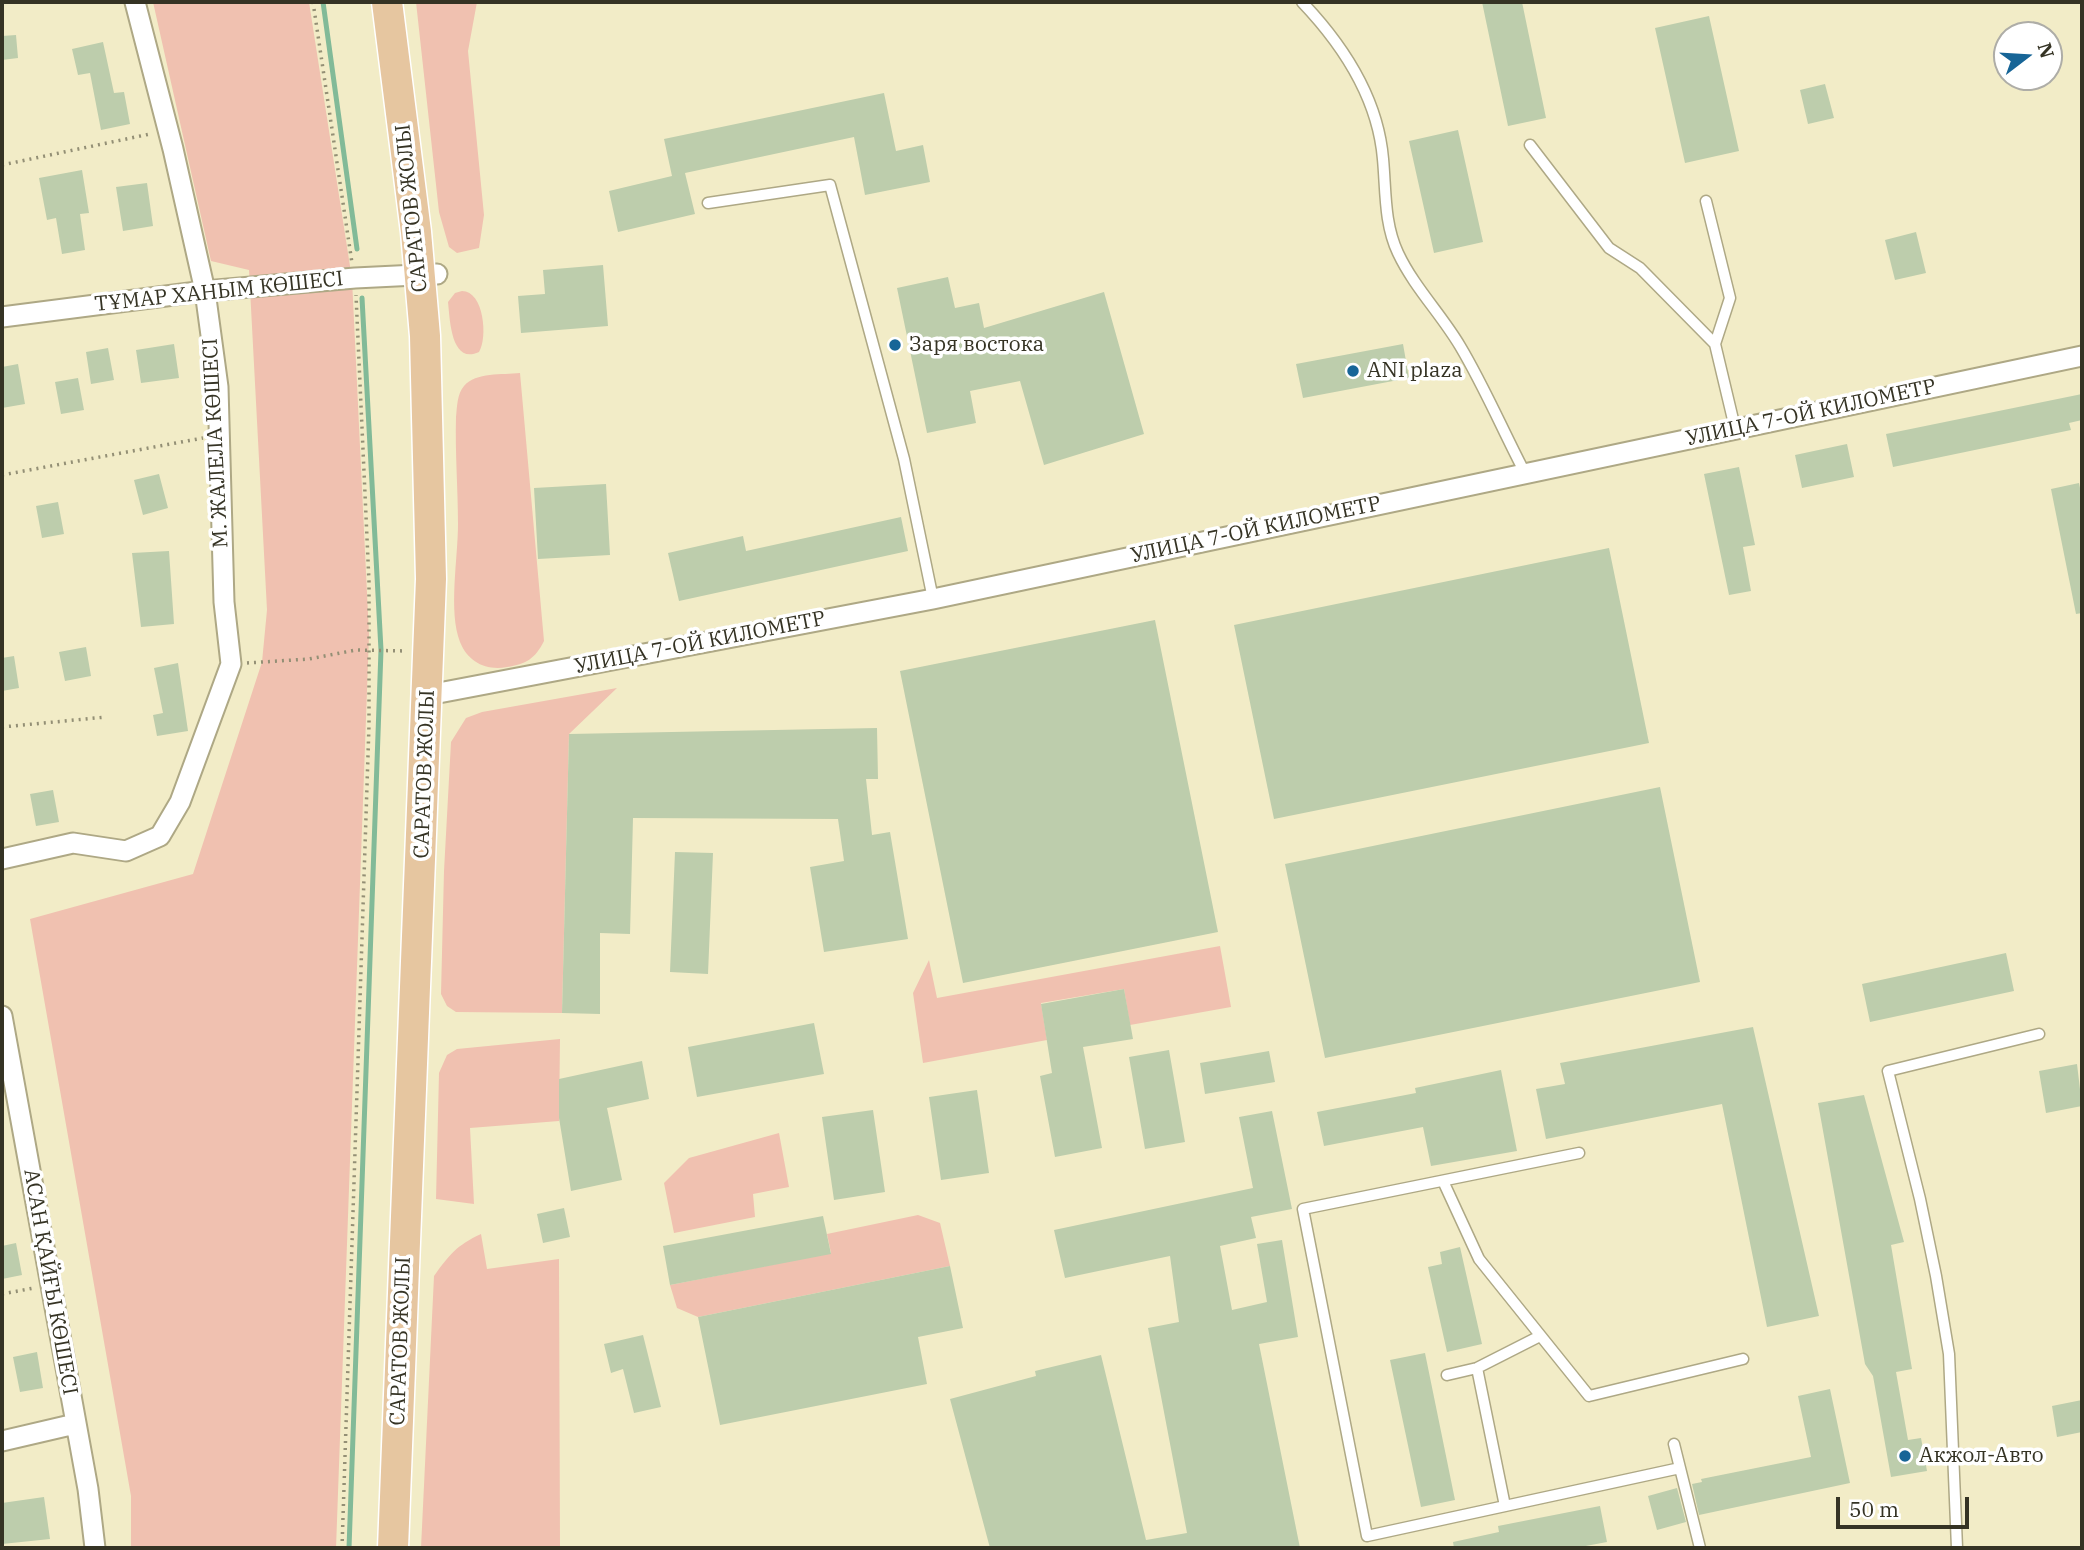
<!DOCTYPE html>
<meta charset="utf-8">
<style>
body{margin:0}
#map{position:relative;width:2084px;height:1550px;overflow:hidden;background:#f2ecc7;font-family:"IBM Plex Serif",serif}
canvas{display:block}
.frame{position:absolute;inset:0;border:4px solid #353324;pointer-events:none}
.north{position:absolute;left:1993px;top:21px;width:70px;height:70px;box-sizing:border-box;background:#fff;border:2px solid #aeada7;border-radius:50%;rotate:73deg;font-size:19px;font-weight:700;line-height:28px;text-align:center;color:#353324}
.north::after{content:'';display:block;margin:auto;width:24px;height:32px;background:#176597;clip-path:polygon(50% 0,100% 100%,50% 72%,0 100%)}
.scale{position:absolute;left:1836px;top:1497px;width:133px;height:32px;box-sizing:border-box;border:4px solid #353324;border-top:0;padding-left:9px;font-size:21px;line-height:24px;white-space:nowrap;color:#353324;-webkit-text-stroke:5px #fff;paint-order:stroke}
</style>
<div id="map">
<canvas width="2084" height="1550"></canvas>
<div class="frame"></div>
<div class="north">N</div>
<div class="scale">50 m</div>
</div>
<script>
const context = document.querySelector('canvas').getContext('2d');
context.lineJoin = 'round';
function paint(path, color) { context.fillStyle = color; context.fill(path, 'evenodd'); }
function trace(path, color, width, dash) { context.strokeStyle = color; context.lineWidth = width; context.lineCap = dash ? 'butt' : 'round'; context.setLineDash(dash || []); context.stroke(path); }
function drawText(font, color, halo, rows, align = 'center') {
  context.font = font + ' "IBM Plex Serif",serif'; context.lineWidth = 7; context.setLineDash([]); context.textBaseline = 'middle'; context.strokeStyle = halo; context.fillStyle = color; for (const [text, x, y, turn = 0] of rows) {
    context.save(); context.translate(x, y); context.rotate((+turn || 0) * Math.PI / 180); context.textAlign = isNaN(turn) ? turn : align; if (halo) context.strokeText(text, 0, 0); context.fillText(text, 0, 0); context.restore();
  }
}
paint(new Path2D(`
 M153 2H309L352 279 369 635 336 1548H131V1496L30 919 193 874 262 662 267 610 249 270 211 261Z
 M416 2H477L468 51 484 215 479 248 457 253 449 247 439 212Z
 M462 291C484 291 488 338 479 352 451 365 450 320 448 302L455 293Z
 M520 373 544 641C535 659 526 664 507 667 486 671 468 662 460 642 448 612 458 558 458 524 458 489 455 453 456 417 457 407 457 394 464 386 476 372 502 375 520 373Z
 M617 688 569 734 562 1013 456 1012 447 1006 441 994 444 871 451 742 466 718 482 712Z
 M1220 946 1231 1007 1130 1025 1124 989 1041 1003 1047 1040 923 1063 913 993 929 960 937 998Z
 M560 1039 559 1121 470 1128 474 1204 436 1199 439 1073 447 1055 457 1049Z
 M779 1133 789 1187 753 1194 755 1217 674 1233 664 1183 689 1158Z
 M918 1215 940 1223 950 1266 698 1317 677 1308 670 1285 831 1253 827 1234Z
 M481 1234 487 1269 559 1259 560 1548H421L434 1276C449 1255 457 1245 481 1234Z`), '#f0c1b0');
trace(new Path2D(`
 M323 2 357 249
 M349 1548 381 650 362 298`), '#82ba98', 5);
paint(new Path2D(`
 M1482 2H1522L1546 118 1508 126Z
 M1709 16 1739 151 1685 163 1655 28Z
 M16 35 18 58 2 60V36Z
 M103 42 114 93 124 92 130 124 101 130 90 73 78 75 72 49Z
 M1825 84 1834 118 1808 124 1800 90Z
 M884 93 896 151 923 145 930 182 865 195 854 137 685 173 695 214 618 232 609 191 672 176 664 139Z
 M1458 130 1483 242 1434 253 1409 141Z
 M82 170 89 213 80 214 85 250 62 254 56 218 47 220 39 178Z
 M147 183 153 226 123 231 116 187Z
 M1916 232 1926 273 1895 280 1885 240Z
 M603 265 608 326 521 333 518 296 545 294 543 270Z
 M948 277 955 308 979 303 984 328 1104 292 1144 434 1044 465 1020 381 970 391 976 423 927 433 897 288Z
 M174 344 179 378 141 383 136 350Z
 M1403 344 1409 378 1303 398 1296 364Z
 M108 348 114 380 91 384 86 352Z
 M18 364 25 404 2 408V367Z
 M78 378 84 410 61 414 55 382Z
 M2082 394V420L2069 423 2071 430 1893 467 1886 434Z
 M1847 444 1854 477 1802 488 1795 455Z
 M1739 467 1755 545 1743 547 1751 591 1729 595 1704 474Z
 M159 474 168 508 143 515 134 480Z
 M2079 483 2082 498V613L2076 614 2051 489Z
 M606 484 610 555 538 559 534 488Z
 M58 502 64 534 42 538 36 506Z
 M901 517 908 551 679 601 668 553 743 536 746 551Z
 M1609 548 1649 743 1274 819 1234 625Z
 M169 551 174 624 141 627 132 553Z
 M1155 620 1218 932 963 983 900 671Z
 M86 647 91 676 65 681 59 652Z
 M14 656 19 688 2 691V658Z
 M178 663 188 731 157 736 153 715 163 713 154 668Z
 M877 728 878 779H866L872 835 890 832 908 939 824 952 810 867 844 861 838 819 633 818 630 934 600 933V1014L562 1013 569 734Z
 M1660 787 1700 982 1325 1058 1285 864Z
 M53 790 59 822 36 826 30 794Z
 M675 852 713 853 708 974 670 972Z
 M2006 953 2014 991 1870 1022 1862 984Z
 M1124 989 1133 1039 1083 1047 1102 1148 1055 1157 1040 1076 1052 1073 1041 1004Z
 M814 1023 824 1074 697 1097 688 1047Z
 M1753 1027 1819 1316 1767 1327 1722 1104 1546 1139 1536 1089 1565 1084 1560 1063Z
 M1169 1050 1185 1142 1145 1149 1129 1057Z
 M1269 1051 1275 1082 1205 1094 1200 1063Z
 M642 1061 649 1099 607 1108 622 1180 571 1191 559 1118V1079Z
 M2077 1064 2082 1106 2046 1113 2039 1071Z
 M1501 1070 1517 1151 1431 1166 1423 1127 1324 1146 1317 1112 1416 1093 1415 1088Z
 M977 1090 989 1173 941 1180 929 1097Z
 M1864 1095 1904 1242 1891 1245 1912 1369 1896 1372 1908 1440 1921 1438 1927 1471 1891 1477 1873 1376 1865 1364 1818 1103Z
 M873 1110 885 1192 834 1200 822 1117Z
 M1272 1111 1292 1209 1251 1217 1256 1238 1220 1246 1232 1310 1267 1302 1257 1244 1282 1240 1298 1337 1259 1344 1300 1548H990L950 1399 1036 1376 1035 1371 1101 1355 1146 1540 1187 1533 1148 1328 1179 1322 1170 1256 1065 1278 1054 1230 1253 1188 1239 1117Z
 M564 1208 570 1237 543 1243 537 1214Z
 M823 1216 831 1254 670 1285 663 1246Z
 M16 1243 22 1275 2 1279V1246Z
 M1460 1247 1482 1344 1447 1352 1428 1267 1442 1264 1440 1252Z
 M950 1266 963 1328 918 1337 927 1384 720 1425 698 1317Z
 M643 1335 661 1407 634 1413 623 1369 611 1373 604 1344Z
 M37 1352 43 1388 20 1392 13 1357Z
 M1425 1353 1455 1500 1421 1507 1390 1360Z
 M1830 1389 1850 1483 1699 1515 1692 1484 1702 1482 1701 1479 1811 1457 1798 1396Z
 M2082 1400V1432L2057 1437 2052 1406Z
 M1677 1488 1686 1522 1657 1530 1648 1496Z
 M44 1497 50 1539 2 1544V1503Z
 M1600 1506 1607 1542 1575 1548H1454L1453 1542 1499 1532 1498 1526Z`), '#bdcdac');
const service = new Path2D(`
 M1302 2C1343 45 1378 99 1383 159 1386 191 1384 223 1398 253 1414 287 1441 314 1460 346 1484 386 1503 431 1525 473
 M1530 145 1609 248 1640 268 1715 344
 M1706 201 1730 298 1715 344 1735 428
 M708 203 830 185 904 459 933 599
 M1579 1153 1303 1209 1367 1536 1680 1468
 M1443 1181 1479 1259 1589 1396 1743 1359
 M1477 1368 1505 1506
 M1447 1375 1477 1368 1540 1336
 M1674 1444 1700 1548
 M1957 1548 1949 1354 1936 1276 1920 1199 1888 1071 2039 1034`);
const minor = new Path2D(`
 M2 317 205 291 355 278 437 274
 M428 695 933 599 2082 356
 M2 859 73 843 126 851 160 836 180 802 231 664 224 602 218 387 205 291 173 149 135 2
 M2 1016 88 1489 95 1548
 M2 1441 75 1424`);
const primary = new Path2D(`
 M387 2 416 232 425 336 431 579 393 1548`);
trace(service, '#aea885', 13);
trace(minor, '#aea885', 23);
trace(primary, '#fff', 33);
trace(new Path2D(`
 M313 2 352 263
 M2 165 150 134
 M2 475 203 438
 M247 663 309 659 356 650 407 651
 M2 727 106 717
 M2 1294 34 1288
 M342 1548 369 725V582L356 295`), '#938f75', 3.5, [2, 5]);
trace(service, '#fff', 10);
trace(minor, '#fff', 19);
trace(primary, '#e6c6a0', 30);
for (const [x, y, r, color] of [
 [895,345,7,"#176597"],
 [1353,371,7,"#176597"],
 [1905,1456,7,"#176597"]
]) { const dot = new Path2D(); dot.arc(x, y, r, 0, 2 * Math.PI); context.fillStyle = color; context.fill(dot); trace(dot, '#fff', 2.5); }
drawText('21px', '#353324', '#fff', [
 ["САРАТОВ ЖОЛЫ",412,208,-96],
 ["ТҰМАР ХАНЫМ КӨШЕСІ",219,292,-6],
 ["УЛИЦА 7-ОЙ КИЛОМЕТР",1811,413,-12],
 ["М. ЖАЛЕЛА КӨШЕСІ",216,443,-93],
 ["УЛИЦА 7-ОЙ КИЛОМЕТР",1256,530,-12],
 ["УЛИЦА 7-ОЙ КИЛОМЕТР",700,643,-11],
 ["САРАТОВ ЖОЛЫ",425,774,-88],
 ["АСАН ҚАЙҒЫ КӨШЕСІ",50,1282,80],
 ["САРАТОВ ЖОЛЫ",401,1341,-88]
]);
drawText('21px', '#353324', '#fff', [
 ["Заря востока",909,345],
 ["ANI plaza",1367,371],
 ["Акжол-Авто",1919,1456]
], 'left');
</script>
